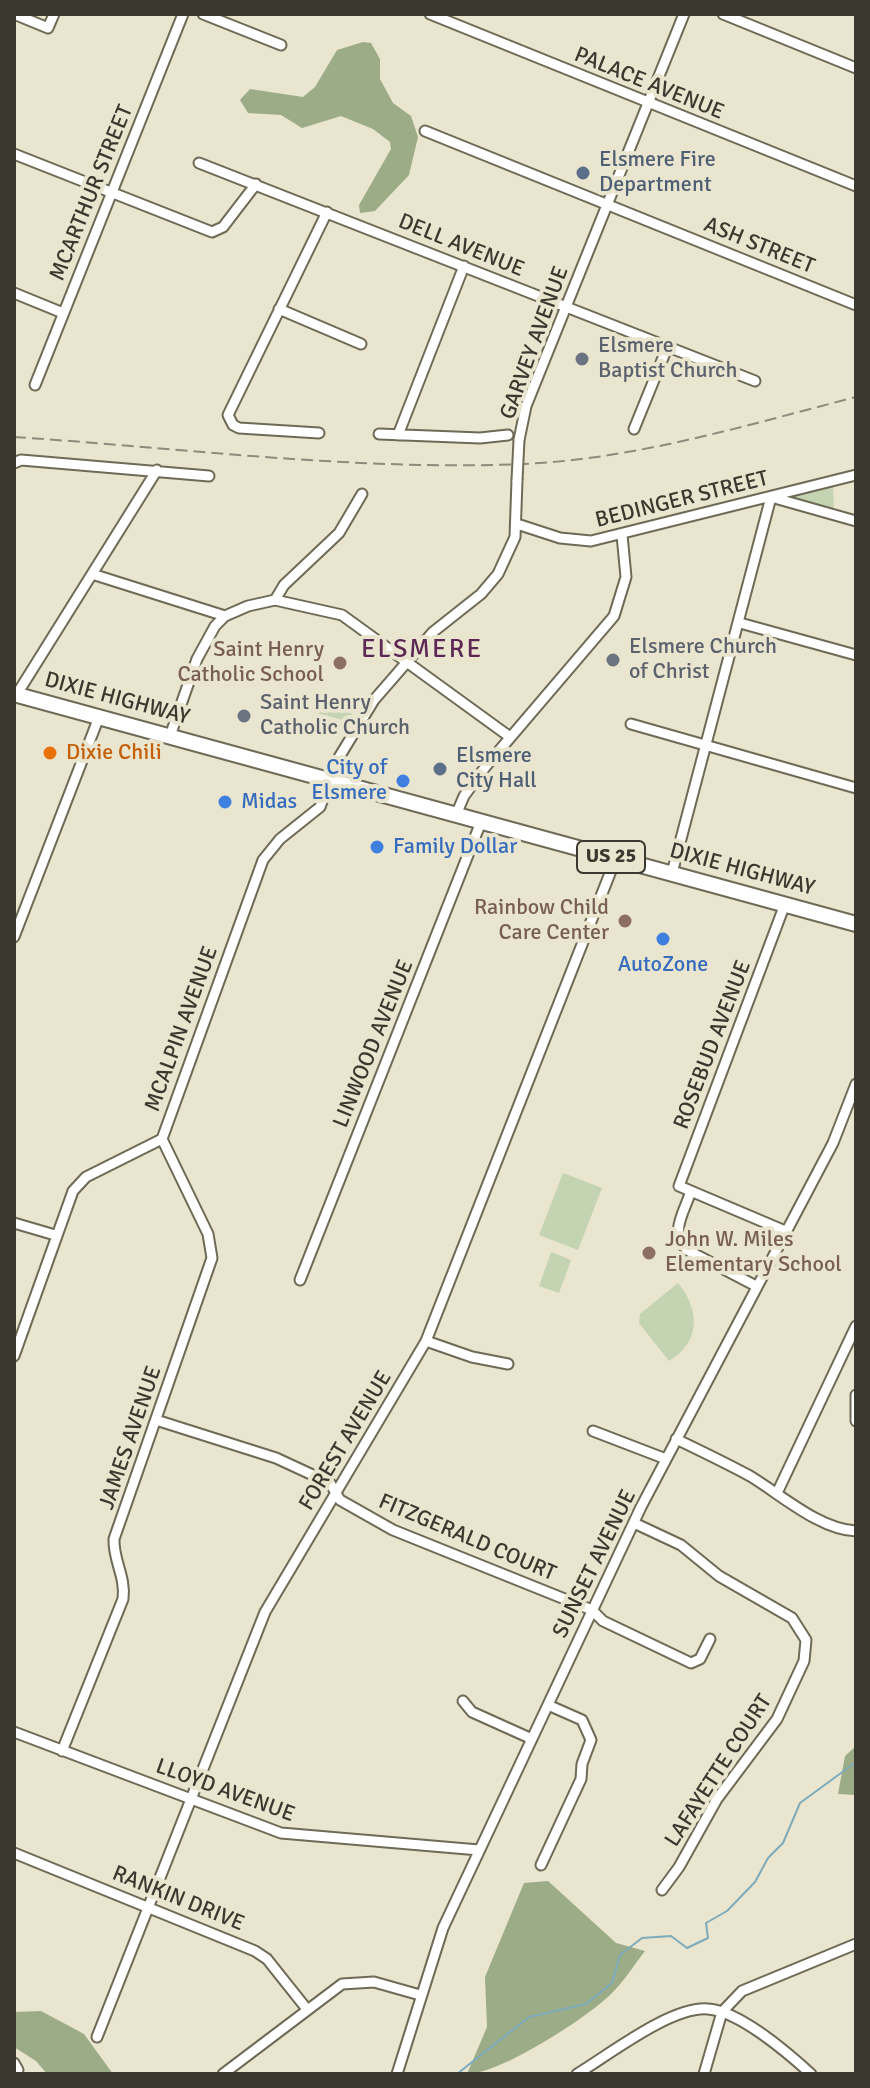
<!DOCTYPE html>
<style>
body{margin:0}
#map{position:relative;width:870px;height:2088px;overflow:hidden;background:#e9e5ce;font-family:Signika,sans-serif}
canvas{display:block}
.frame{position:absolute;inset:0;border:16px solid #3a382f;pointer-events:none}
</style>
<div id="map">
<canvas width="870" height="2088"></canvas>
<div class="frame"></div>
</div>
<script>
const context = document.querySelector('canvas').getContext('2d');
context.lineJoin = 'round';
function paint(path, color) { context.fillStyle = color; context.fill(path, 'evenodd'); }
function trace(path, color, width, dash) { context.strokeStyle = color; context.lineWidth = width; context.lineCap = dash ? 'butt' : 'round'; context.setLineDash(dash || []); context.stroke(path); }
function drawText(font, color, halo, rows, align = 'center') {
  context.font = font + ' Signika,sans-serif'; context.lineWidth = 8; context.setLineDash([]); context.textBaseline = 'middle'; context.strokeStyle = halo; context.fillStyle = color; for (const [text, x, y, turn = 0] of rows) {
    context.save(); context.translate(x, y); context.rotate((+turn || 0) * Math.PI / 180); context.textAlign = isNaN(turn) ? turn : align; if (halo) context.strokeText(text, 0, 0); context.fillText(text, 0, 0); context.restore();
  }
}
paint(new Path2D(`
 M833 486 834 513 794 498 796 495Z
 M331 695 359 703 347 721 317 713 323 698 330 700Z
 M563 1173 602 1188 578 1250 539 1235Z
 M551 1252 571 1260 559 1293 539 1286Z
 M678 1283C700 1310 701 1342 669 1361L639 1323 640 1314Z`), '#c4d3b1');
paint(new Path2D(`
 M363 42 371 43 380 59V79L393 103 411 116 418 137 409 175 375 211 360 213 359 205 391 149 390 142 373 129 341 116 302 128 281 115 248 113 240 100 250 89 303 97 315 87 337 50Z
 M856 1746V1795L838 1794 845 1756Z
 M548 1881 616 1943 645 1951C634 1965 623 1983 610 1995 585 2019 500 2074 467 2074L487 2027 485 1977 524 1883Z
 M41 2011 84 2034 113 2074H47L36 2061 14 2047V2012Z`), '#9cac86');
trace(new Path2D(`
 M457 2074 529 2017 586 2004 612 1983 620 1955 642 1938 671 1936 687 1948 708 1938 706 1923 727 1911 755 1882 768 1858 783 1843 800 1803 856 1762`), '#7dabbc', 2);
const street = new Path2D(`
 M14 14 48 28 54 14
 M203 14 281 45
 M430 14 856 186
 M723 14 856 68
 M425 131 856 305
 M14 154 212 232 223 227 256 184
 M199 163 755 381
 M14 293 63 313
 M279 309 361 344
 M35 385 183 14
 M634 429 667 348
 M319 433 239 428 233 425 228 415 327 212
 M379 434 480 438 508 435
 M398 435 464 266
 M519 440 526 406 684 14
 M14 463 21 460 209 476
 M517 524 560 538 591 541 856 475
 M92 574 225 616
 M275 600 284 585 339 533 362 494
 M740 623 856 655
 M17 694 157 470
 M631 724 856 788
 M170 736 197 659 215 626 225 616 248 606 275 600 342 615 510 737
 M456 815 464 796 486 766 614 616 626 577 622 535
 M672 873 771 497 856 521
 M14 937 99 717
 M691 1191C684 1213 669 1232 687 1250L756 1286
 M14 1223 55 1235
 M785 1231 679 1186 785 904
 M300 1280 481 822
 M426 1341 472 1357 508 1364
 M14 1356 73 1191 86 1177 162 1139 263 860 280 839 320 807 338 759 374 700 433 632 481 594 498 574 515 537 517 480
 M856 1395V1421
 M156 1420 276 1458 330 1483 340 1500 393 1530 592 1610 603 1621 691 1663 700 1659 710 1639
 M593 1431 666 1459
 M676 1439C701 1451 726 1463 750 1476 780 1494 820 1530 856 1531
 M777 1493 856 1326
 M634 1523 681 1545 719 1576 792 1618 806 1640 804 1661 777 1719 717 1799 679 1867 662 1890
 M463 1701 472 1712 532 1739
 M14 1732 281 1833 479 1850
 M62 1751 123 1599C126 1577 113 1560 114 1539L212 1258 208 1234 162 1139
 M14 1853 255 1951 267 1959 306 2008
 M541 1865 581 1779 582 1764 591 1740 582 1720 548 1705
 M97 2037 265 1612 426 1341 616 858
 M14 2063 18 2070 16 2074
 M223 2074 342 1984 374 1982 420 1995
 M397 2074 443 1928 641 1507 833 1143 856 1084
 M577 2074C609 2055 671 2006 708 2009 739 2011 788 2053 811 2074
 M704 2074 722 2012 742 1991 856 1944`);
const primary = new Path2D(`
 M14 694 856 924`);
trace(street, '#6e6a56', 13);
trace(primary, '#6e6a56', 18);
trace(street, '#fff', 9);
trace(primary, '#fff', 14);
trace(new Path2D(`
 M14 437C183 448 354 471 523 464 636 459 747 425 856 397`), '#8e8b7c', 2, [12, 6]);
const streetBridge = new Path2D(`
 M517 480 519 440`);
trace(streetBridge, '#6e6a56', 13, []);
trace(streetBridge, '#fff', 9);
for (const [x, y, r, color] of [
 [583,173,8,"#5c6f8a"],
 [582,359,8,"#6b7280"],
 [613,660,8,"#6b7280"],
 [340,663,8,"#8d6e63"],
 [244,716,8,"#6b7280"],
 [50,753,8,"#e8710a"],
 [440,769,8,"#5c6f8a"],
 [403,781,8,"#3f7fe0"],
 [225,802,8,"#3f7fe0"],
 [377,847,8,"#3f7fe0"],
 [625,921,8,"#8d6e63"],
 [663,939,8,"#3f7fe0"],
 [649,1253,8,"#8d6e63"]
]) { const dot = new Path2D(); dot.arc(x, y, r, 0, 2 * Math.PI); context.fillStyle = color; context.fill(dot); trace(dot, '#e9e5ce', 3); }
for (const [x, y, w] of [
 [611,857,68]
]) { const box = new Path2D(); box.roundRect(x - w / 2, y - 16, w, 32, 6); context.fillStyle = '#e9e5ce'; context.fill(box); trace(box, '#3a382f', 2); }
drawText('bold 20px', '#3a382f', null, [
 ["US 25",611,857]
]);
drawText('22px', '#3a382f', '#e9e5ce', [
 ["PALACE AVENUE",649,84,22],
 ["MCARTHUR STREET",92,193,-68],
 ["DELL AVENUE",461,246,22],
 ["ASH STREET",759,246,22],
 ["GARVEY AVENUE",535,343,-70],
 ["BEDINGER STREET",682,500,-14],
 ["DIXIE HIGHWAY",117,699,15],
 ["DIXIE HIGHWAY",742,870,15],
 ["MCALPIN AVENUE",182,1029,-70],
 ["LINWOOD AVENUE",374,1044,-68],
 ["ROSEBUD AVENUE",713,1045,-69],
 ["JAMES AVENUE",131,1438,-71],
 ["FOREST AVENUE",346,1441,-59],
 ["FITZGERALD COURT",467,1538,23],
 ["SUNSET AVENUE",595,1564,-64],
 ["LAFAYETTE COURT",719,1771,-57],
 ["LLOYD AVENUE",225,1791,20],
 ["RANKIN DRIVE",178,1899,22]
]);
drawText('22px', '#4e5e75', '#e9e5ce', [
 ["Elsmere Fire",599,160],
 ["Department",599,185],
 ["Elsmere",456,756],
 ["City Hall",456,781]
], 'left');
drawText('22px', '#5b616d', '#e9e5ce', [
 ["Elsmere",598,346],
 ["Baptist Church",598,371],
 ["Elsmere Church",629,647],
 ["of Christ",629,672],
 ["Saint Henry",260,703],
 ["Catholic Church",260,728]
], 'left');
drawText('22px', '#785e54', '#e9e5ce', [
 ["Saint Henry",324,650],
 ["Catholic School",324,675],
 ["Rainbow Child",609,908],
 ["Care Center",609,933],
 ["John W. Miles",665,1240,"left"],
 ["Elementary School",665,1265,"left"]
], 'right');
drawText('22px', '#c56008', '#e9e5ce', [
 ["Dixie Chili",66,753]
], 'left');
drawText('22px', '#366cbe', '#e9e5ce', [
 ["City of",387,768,"right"],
 ["Elsmere",387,793,"right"],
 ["Midas",241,802],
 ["Family Dollar",393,847],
 ["AutoZone",663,965,"center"]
], 'left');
context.letterSpacing = '2px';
drawText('26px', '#5c2754', '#e9e5ce', [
 ["ELSMERE",422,650]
]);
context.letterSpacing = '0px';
</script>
